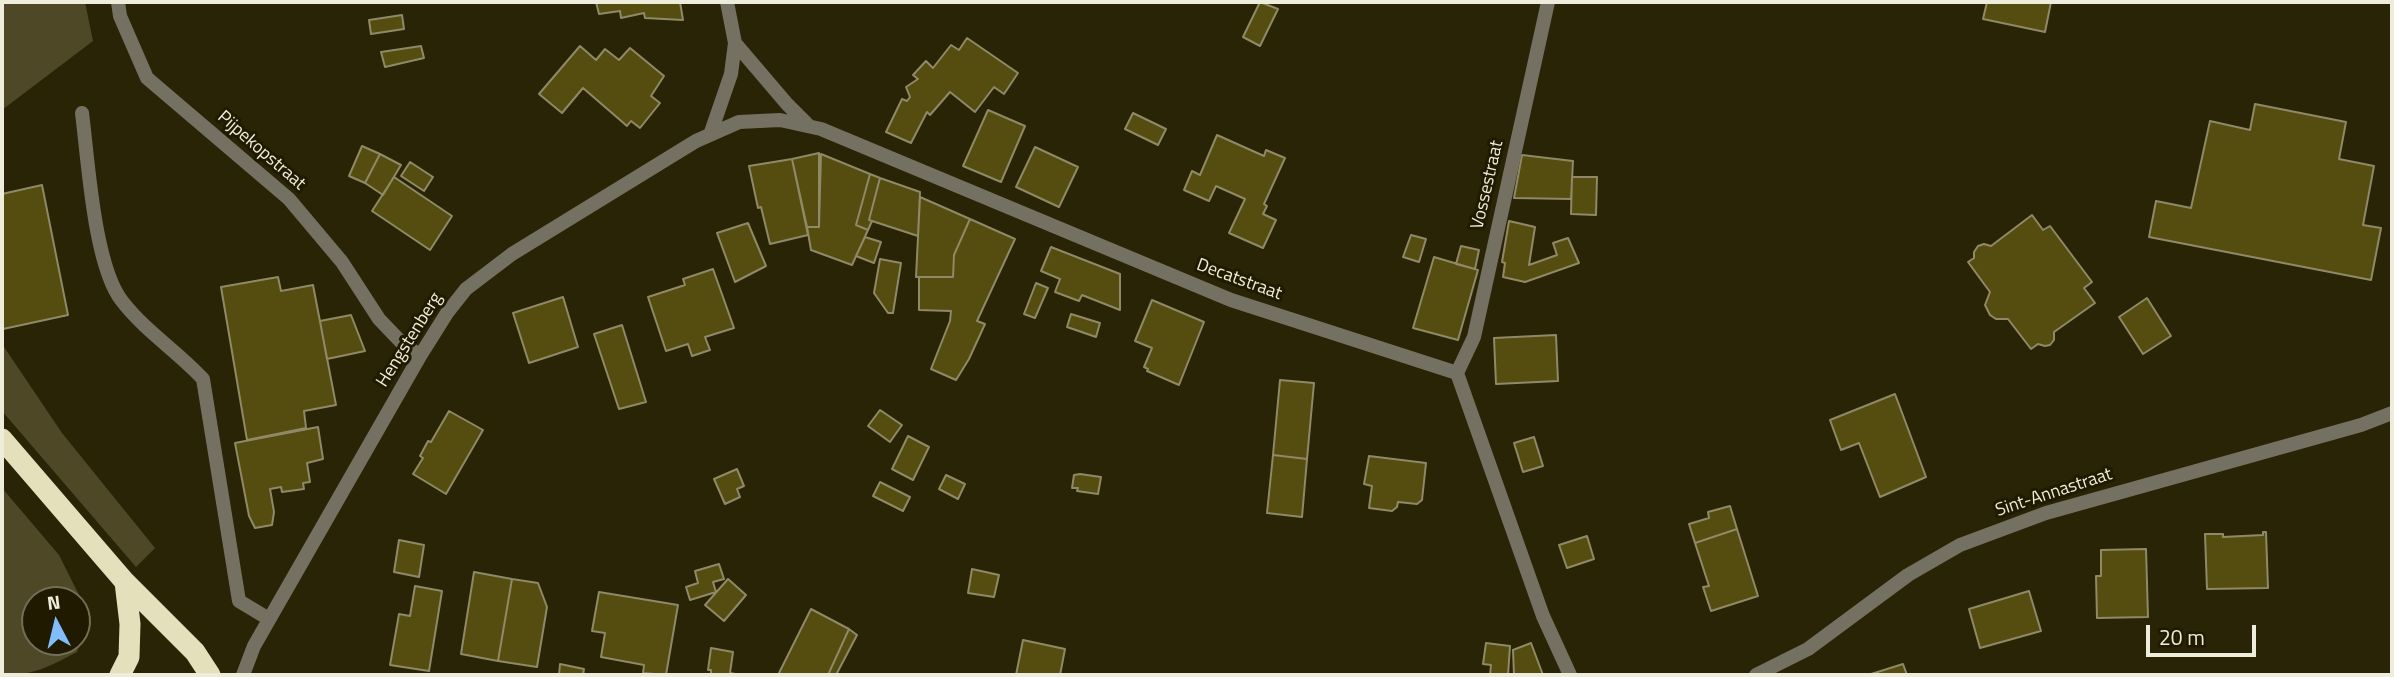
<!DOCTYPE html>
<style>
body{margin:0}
#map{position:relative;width:2394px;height:677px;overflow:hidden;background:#292405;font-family:"Titillium Web",sans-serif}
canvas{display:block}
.frame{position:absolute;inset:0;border:4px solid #eeecda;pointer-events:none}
.north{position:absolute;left:21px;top:586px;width:70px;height:70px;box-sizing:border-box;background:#201a00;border:2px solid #726e57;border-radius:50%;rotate:353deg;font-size:19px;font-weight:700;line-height:28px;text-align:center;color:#eeecda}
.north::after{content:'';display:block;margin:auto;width:24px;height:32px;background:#81bdfa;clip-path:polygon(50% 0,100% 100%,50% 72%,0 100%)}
.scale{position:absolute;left:2146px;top:625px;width:110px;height:32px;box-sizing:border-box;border:4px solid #eeecda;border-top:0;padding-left:9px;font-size:21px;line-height:24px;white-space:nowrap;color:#eeecda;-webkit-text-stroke:5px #201a00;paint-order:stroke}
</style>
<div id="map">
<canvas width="2394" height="677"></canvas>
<div class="frame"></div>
<div class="north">N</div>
<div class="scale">20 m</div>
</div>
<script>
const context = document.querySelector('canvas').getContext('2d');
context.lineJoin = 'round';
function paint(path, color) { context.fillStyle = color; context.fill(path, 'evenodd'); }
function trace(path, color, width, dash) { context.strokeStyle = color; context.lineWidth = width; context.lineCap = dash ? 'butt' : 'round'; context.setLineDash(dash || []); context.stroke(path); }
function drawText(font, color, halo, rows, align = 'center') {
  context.font = font + ' "Titillium Web",sans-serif'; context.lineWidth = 6; context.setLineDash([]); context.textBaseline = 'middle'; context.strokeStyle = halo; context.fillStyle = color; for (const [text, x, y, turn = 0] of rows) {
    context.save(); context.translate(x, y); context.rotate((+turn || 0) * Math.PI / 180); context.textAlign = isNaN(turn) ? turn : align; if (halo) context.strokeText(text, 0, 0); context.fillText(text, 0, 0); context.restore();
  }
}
paint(new Path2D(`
 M2 2H85L93 41 2 110Z
 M2 344 62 433 155 548 136 567 2 411Z
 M2 488 59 555 87 611 77 652C48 667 35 675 2 675ZM35 600H77V642H35Z`), '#4e4826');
const building = new Path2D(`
 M596 2H680L683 20 645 18 644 13 621 18 620 11 599 14Z
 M1260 2 1278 9 1260 46 1243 37Z
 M1987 2H2051L2045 32 1983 19Z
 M402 15 404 29 371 34 369 20Z
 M967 38 1018 73 1004 94 994 87 975 112 950 92 930 115 927 112 911 143 886 132 902 99 907 101 910 97 906 87 918 79 913 75 926 61 933 68 951 45 959 50Z
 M421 46 424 58 385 67 381 52Z
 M580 46 596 60 605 49 619 60 630 48 664 76 651 96 660 103 640 128 631 121 627 126 583 88 562 113 539 94Z
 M2255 104 2346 122 2339 159 2374 166 2363 225 2381 228 2371 280 2149 237 2156 201 2191 208 2210 121 2250 130Z
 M988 110 1025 126 1001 182 963 166Z
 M1133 113 1166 129 1158 145 1125 129Z
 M1217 135 1264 156 1266 150 1285 158 1264 204 1267 206 1263 214 1276 220 1263 248 1229 233 1245 199 1216 186 1209 201 1184 190 1192 171 1200 175Z
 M362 146 380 154 365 183 349 176Z
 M1035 147 1078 167 1059 207 1016 187Z
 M819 153V227H807L792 159Z
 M380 154 401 165 383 195 365 183Z
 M821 154 870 174 856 225 868 230 852 265 811 250 807 227H819Z
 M1522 155 1573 161 1571 199 1514 198Z
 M792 159 808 235 770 244 761 207 758 208 749 166Z
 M410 162 433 177 424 191 401 176Z
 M870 174 880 178 869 220 872 221 868 230 856 225Z
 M394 177 452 216 430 250 372 211Z
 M1572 177H1597L1596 215 1571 214Z
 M880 178 920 192 918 236 869 220Z
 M42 185 68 315 3 329 2 194Z
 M920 197 970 219 954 255 953 277H916Z
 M2032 215 2043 230 2050 226 2092 282 2084 288 2095 303 2054 332V340L2050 345 2045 346 2038 344 2031 349 2008 319H1996L1990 315 1985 305 1990 292 1968 262 1974 258V252L1978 246 1984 244 1991 246Z
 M970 219 1015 239 977 321 985 324 969 359 956 380 931 369 950 321 951 311 919 310V277H953L954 255Z
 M1509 221 1535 227 1529 265 1557 255 1553 243 1568 238 1579 263 1525 282 1503 277 1505 263 1502 262Z
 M748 223 766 266 735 282 717 233Z
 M1411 235 1426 239 1419 262 1403 257Z
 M865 237 881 242 874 263 856 256Z
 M1461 246 1479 250 1475 269 1456 264Z
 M1051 247 1120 274V310L1082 295 1079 301 1055 292 1060 279 1041 271Z
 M1434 257 1478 270 1458 340 1413 328Z
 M880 259 901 263 893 313H888L874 293Z
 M713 269 734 328 705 337 710 350 692 356 688 344 666 351 648 297 685 285 683 279Z
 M278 277 281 291 313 285 336 405 304 411 306 428 247 440 221 287Z
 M1036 283 1048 288 1035 318 1024 314Z
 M563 297 578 347 529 363 513 313Z
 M2147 298 2171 336 2143 354 2119 317Z
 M1152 300 1204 322 1179 385 1147 371 1148 369 1144 367 1152 348 1135 341Z
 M1071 314 1100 323 1096 337 1067 327Z
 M351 315 365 351 327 359 320 321Z
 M622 325 646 402 619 409 594 334Z
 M1556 335 1558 381 1496 384 1494 338Z
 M1280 380 1314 383 1307 459 1273 455Z
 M1895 394 1926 477 1880 497 1859 443 1841 450 1830 420Z
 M880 410 902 425 890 442 868 426Z
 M449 411 483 430 446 494 413 474 423 458 420 456 428 441 431 442Z
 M318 427 323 459 307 463 310 482 303 483 304 489 282 492 281 487 270 489 274 512 272 525 255 528 249 516 235 443Z
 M908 436 929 447 913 480 892 469Z
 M1534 437 1543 466 1523 472 1514 443Z
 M1273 455 1307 459 1302 517 1267 513Z
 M1369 456 1426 463 1422 500 1417 504 1398 502 1397 507 1392 511 1369 508 1372 486 1364 484Z
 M737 469 744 486 737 489 740 497 725 504 714 479Z
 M1080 474 1101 477 1098 494 1077 491 1078 488H1072L1074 475Z
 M946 475 965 484 958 499 939 489Z
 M880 482 910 497 903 511 873 496Z
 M1730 506 1737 529 1695 543 1689 524 1709 518 1708 512Z
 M1737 529 1758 596 1711 611 1703 587 1709 586 1695 543Z
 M2263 532H2266L2268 588 2207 589 2205 534H2223V537L2263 535Z
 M1587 536 1594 559 1567 568 1559 545Z
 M399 540 424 545 419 577 394 572Z
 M2146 549 2148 617 2097 618 2096 576H2101V550Z
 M719 564 724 579 713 582 716 592 690 600 686 587 698 583 695 571Z
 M972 569 999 575 994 597 968 593Z
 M474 572 512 579 498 661 461 654Z
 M512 579 538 583 547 607 537 667 498 661Z
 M728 579 746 595 724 621 705 605Z
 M415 586 442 591 429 671 390 665 399 614 410 616Z
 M2029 591 2041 631 1980 648 1969 609Z
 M599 592 678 605 666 675 643 673 644 665 601 657 605 633 592 631Z
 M811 609 849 629 828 675H778Z
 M849 629 857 635 836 675H828Z
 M1023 640 1065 649 1060 675H1016Z
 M1486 643 1510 646 1508 675H1490L1491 665 1483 664Z
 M1531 643 1543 675H1514L1513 650Z
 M711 648 733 652 730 673 741 675H711V670H708Z
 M560 664 584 669 583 675H559Z
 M1903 664 1907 675H1868Z`);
paint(building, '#554c0f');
trace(building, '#8f8968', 2);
trace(new Path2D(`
 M82 113C88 159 94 266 122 301 145 331 177 351 203 379L239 601 269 619`), '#747163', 14);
trace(new Path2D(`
 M118 2 120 16 147 78 289 199 342 262 379 319 401 342 420 356
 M735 43 787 104 809 126
 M710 135 731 74 735 43 727 2
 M1457 373 1474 337 1548 2
 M243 675 254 646 420 356 447 313 466 289 512 254 696 141 739 122 780 120 821 129 1231 300 1457 373 1543 616 1570 675
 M1756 675 1808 649 1908 575 1960 545 2046 513 2361 425 2392 413`), '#747163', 14);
trace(new Path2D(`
 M2 439 125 582 130 624 129 657 120 675
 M125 582 195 652 210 675`), '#e5e0bc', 21);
drawText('18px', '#eeecda', '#201a00', [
 ["Pijpekopstraat",261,151,41],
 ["Vossestraat",1488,185,-77],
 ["Decatstraat",1239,280,20],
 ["Hengstenberg",410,340,-58],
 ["Sint-Annastraat",2054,493,-18]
]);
</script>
